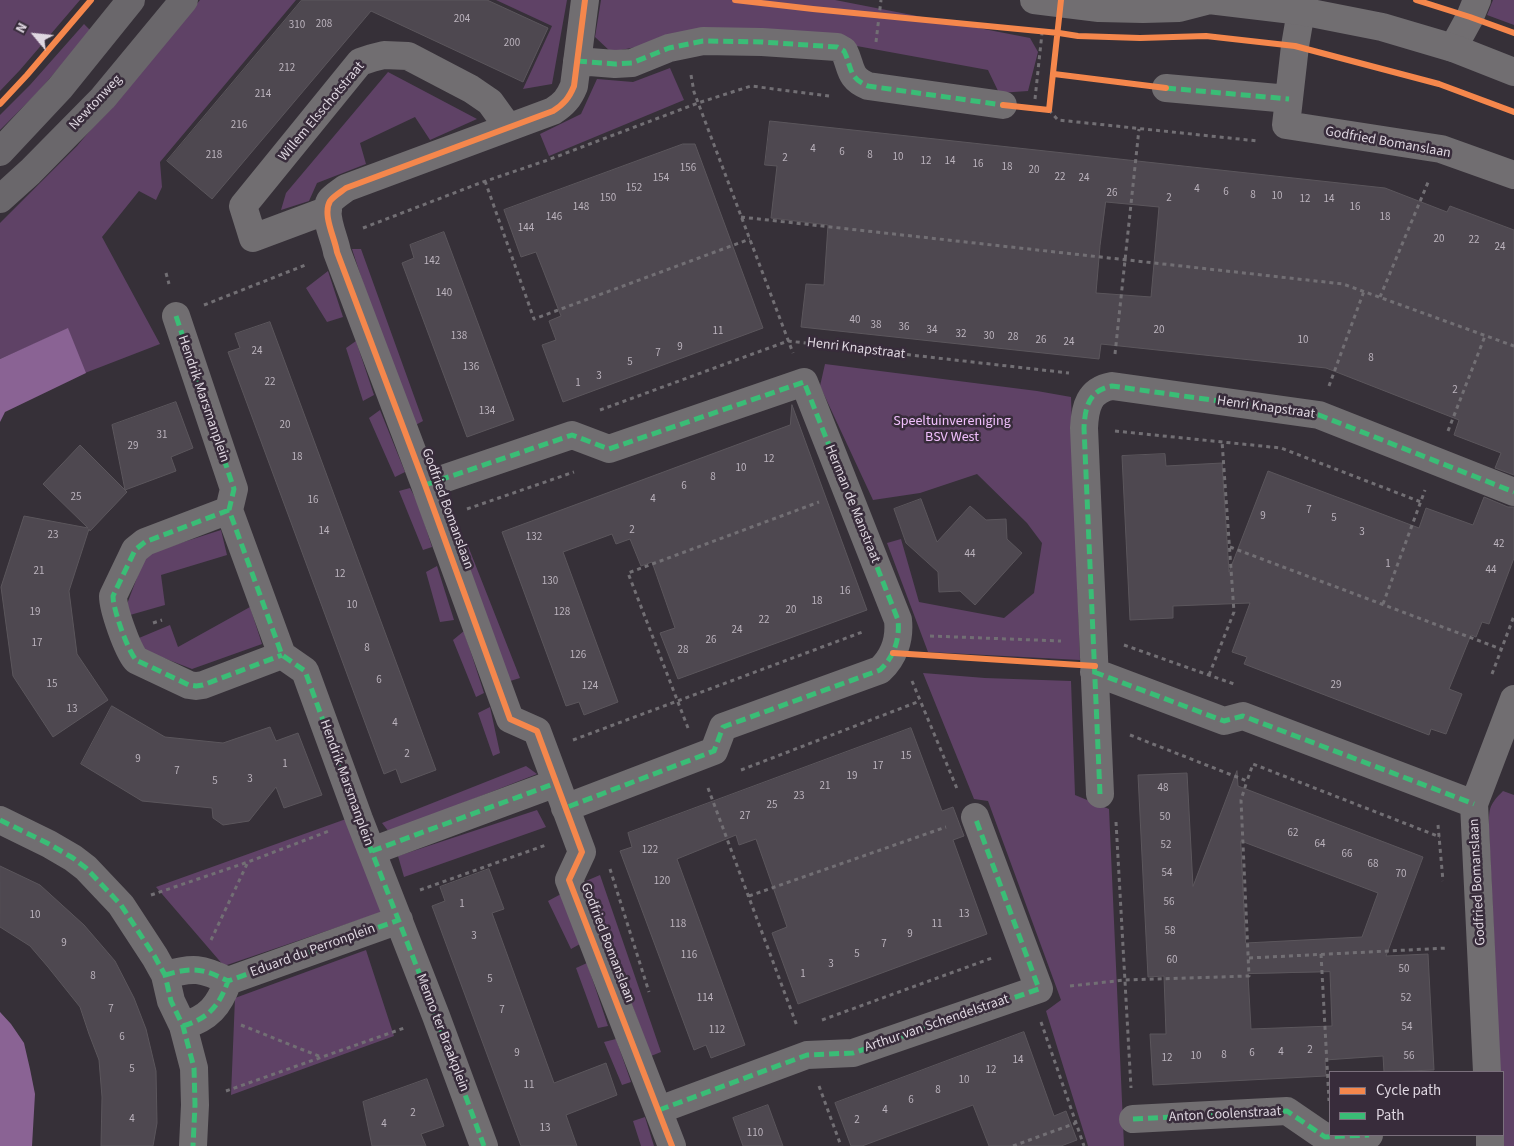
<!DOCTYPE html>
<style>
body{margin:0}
#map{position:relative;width:1514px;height:1146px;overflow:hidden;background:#363038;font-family:"Source Sans 3",sans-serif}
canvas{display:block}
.legend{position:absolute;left:1329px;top:1071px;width:175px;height:65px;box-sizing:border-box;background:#382c3b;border:1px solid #7b707d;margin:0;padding:6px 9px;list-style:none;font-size:15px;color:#dfd7e1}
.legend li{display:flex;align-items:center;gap:10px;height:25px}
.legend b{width:25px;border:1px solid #7b707d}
.north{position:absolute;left:10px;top:10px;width:50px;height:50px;-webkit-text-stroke:4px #382c3b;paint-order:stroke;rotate:298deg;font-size:14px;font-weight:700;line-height:20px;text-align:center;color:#dfd7e1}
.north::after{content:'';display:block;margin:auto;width:18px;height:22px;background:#dfd7e1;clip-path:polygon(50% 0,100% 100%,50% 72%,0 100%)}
</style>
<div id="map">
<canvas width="1514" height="1146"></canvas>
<ul class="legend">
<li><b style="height:6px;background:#f5874c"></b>Cycle path</li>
<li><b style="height:6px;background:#3abd76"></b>Path</li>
</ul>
<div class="north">N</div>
</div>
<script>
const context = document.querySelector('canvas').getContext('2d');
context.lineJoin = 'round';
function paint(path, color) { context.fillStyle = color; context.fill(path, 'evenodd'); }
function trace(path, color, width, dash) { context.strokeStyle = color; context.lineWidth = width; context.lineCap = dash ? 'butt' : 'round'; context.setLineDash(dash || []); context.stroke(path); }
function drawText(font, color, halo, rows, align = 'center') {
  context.font = font + ' "Source Sans 3",sans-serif'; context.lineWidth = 5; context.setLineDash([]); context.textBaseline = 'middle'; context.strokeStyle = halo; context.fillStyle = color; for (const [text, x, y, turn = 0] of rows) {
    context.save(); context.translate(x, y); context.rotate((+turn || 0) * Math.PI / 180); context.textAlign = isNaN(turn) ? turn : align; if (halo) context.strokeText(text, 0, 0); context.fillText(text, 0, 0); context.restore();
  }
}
paint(new Path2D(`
 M0 0H80L20 70 0 91Z
 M200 0H296L160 162 162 187 156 200 139 191 102 237 160 344 85 373 68 329 0 359V223L77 146Z
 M496 0H567L552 84 523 89 552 26Z
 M601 0H835L1030 38 1038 52 1028 91 999 93 988 70 813 38 651 44 611 52 595 37Z
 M1493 0H1514V25L1487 15Z
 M84 24 91 31 37 93 0 130V115L30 85Z
 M670 68 684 100 549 156 540 134 581 114 597 79 633 82Z
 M388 72 477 119 430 140 415 117 360 143 366 164 317 183 309 201 281 210 286 193Z
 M352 249H361L423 421 410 428Z
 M328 271 343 317 327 322 306 288Z
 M356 341 374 395 363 401 346 348Z
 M825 364 1037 391 1071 397 1080 660 928 652 887 543 901 539 919 602 1004 618 1034 593 1042 543 1027 523 977 474 920 493 873 500 820 386Z
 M380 410 405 472 395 477 369 418Z
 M410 488 418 503 432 547 423 550 399 491Z
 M221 530 227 555 161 575 165 605 130 615 127 604 146 554Z
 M458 546H468L520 678 507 682Z
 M437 566 454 620 440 622 426 572Z
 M250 607 262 644 192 669 138 648 139 638 170 625 178 647Z
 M464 631 484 693 476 697 453 640Z
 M923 673 985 678 1071 681 1075 795 1109 809 1124 1146H1088L1046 1011 1061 1000 988 801 974 799Z
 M490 707 500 753 493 756 478 713Z
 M526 766 537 774 389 832 382 823Z
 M1503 791 1514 795V1146H1503V1072H1500L1489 830C1489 809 1488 806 1503 791Z
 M537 810 546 827 404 877 398 856Z
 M346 819 382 912 224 966 156 887Z
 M600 875 661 1052 651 1056 586 881Z
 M561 894 580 944 571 949 548 901Z
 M366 950 394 1036 231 1095 235 998Z
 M587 963 608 1026 598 1028 576 968Z
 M616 1039 631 1082 622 1085 604 1042Z
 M645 1117 654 1146H641L633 1121Z`), '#5f4266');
paint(new Path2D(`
 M68 328 86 373 5 412 0 422V359Z
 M0 1012 11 1024 24 1043 30 1069 35 1094 32 1146H0Z`), '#8a6394');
const building = new Path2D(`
 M302 0H487L548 28 523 82 371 11 212 199 167 161Z
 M770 121 1385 188 1447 212 1450 206 1514 230V475L1495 468 1501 453 1454 435 1459 420 1326 368 1101 344 1099 359 801 327 806 284 824 285 828 225 771 218 777 166 765 165ZM1106 202 1159 207 1151 297 1096 293 1100 246Z
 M683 144H695L763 328 563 402 542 345 556 340 549 321 561 316 536 252 521 257 504 210Z
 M444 232 514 420 467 437 402 263 414 258 410 245Z
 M270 322 436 770 401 783 396 769 384 774 228 352 240 348 235 334Z
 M176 402 193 448 171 457 176 471 125 490 127 492 90 531 89 529 69 591 77 654 108 700 53 737 13 676 1 587 24 516 88 528 43 484 80 445 125 490 112 425Z
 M792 405 867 610 678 679 660 633 675 628 652 562 641 566 630 539 616 544 612 534 563 552 618 702 584 715 579 702 566 706 502 532 790 425Z
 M1165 454 1166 466 1222 463 1229 572 1268 471 1419 528 1426 508 1473 525 1484 497 1508 507H1514V558L1489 624 1482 622 1476 637 1471 635 1449 689 1462 694 1446 734 1431 729 1429 735 1244 664 1247 657 1232 652 1250 603 1173 606V618L1130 620 1122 456Z
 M921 499 937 542 970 506 986 520 1006 519 1007 539 1022 553 975 605 960 591 939 592 938 572 906 543 894 509Z
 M112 706 165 737 223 743 270 727 276 741 298 733 322 795 284 808 276 787 249 821 223 825 213 818 212 808 142 801 81 764Z
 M911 728 942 811 953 807 964 836 953 840 987 934 798 1004 772 933 787 927 756 839 739 845 736 835 677 859 745 1045 711 1058 706 1045 694 1050 620 851 632 847 628 833Z
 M1237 771 1238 786 1423 857 1386 956 1428 954 1434 1070 1384 1072 1383 1056 1325 1060 1326 1076 1153 1085 1150 1034H1166L1164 976 1148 977 1138 775 1187 773 1193 886ZM1241 841 1378 893 1362 937 1246 943ZM1330 972 1332 1026 1251 1029 1248 974Z
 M0 866 40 885 84 925 115 961 134 998 146 1029 156 1071 157 1123 153 1146H101L102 1097 99 1060 89 1034 80 1007 48 967 30 946 0 927Z
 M489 869 504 909 492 913 554 1083 606 1063 617 1095 566 1115 577 1146H521L432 906 445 901 440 887Z
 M1024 1032 1054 1116 1066 1111 1077 1140 1061 1146H989L973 1105 862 1146H851L835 1103Z
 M427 1079 444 1126 421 1134 426 1146H372L363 1102Z
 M768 1105 783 1146H743L733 1118Z`);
paint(building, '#4e4850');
trace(building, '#5b565c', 1);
trace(new Path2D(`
 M876 42 881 0
 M691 75 694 92 793 353
 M1035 99 1042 33
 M1049 110 1058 120 1258 141
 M485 181 534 319 750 239
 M741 217 1343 284 1514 346
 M363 228 480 183 545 161 698 103 751 86 829 96
 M166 273 169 284
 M1380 297 1429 180
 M204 305 308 264
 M1115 354 1139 129
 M1329 386 1364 291
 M600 410 788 341 1069 373
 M1115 431 1281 448 1421 502
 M1448 431 1485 336
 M467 509 574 472
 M1230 547 1501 649
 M1383 604 1425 490
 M153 623 162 620
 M930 636 1061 641
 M1124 645 1234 684
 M1492 674 1514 616
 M1209 675 1234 612 1222 441
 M912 681 958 791
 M688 728 628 573 819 502
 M1130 735 1247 781 1253 764 1440 837
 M573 740 865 631
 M741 770 920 701
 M708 788 797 1026
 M1116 822 1131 1088
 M1438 825 1443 881
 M610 869 649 992
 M420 890 546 845
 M151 895 248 862 329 831
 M749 896 946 827
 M211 940 248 862
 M1321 954 1329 1101
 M1249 958 1448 948
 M1070 986 1125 980 1249 976 1241 800 1247 781
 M822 1020 992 958
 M1041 1022 1084 1146
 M241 1025 321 1057
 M819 1086 841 1146
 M226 1091 407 1027
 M1013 1146 1076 1123`), '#726f74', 3, [4, 4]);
trace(new Path2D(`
 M585 0 574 86C569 98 564 104 553 111L346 188C341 192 334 196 330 201 322 215 335 238 337 252L425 485 510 719 537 731 582 852 569 880 672 1146
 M1301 11 1295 46 1286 125 1441 149 1514 175
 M1453 48 1470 17 1477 0
 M577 61 615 64 632 63 669 48 703 41 762 42 837 47 844 51C852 67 848 78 868 86L1003 105
 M1166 88 1289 99
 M328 210 253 238 243 206 360 62 372 58 384 55 408 56 471 89 490 102 508 127
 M176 316 234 489 229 510 282 655 305 671 359 819 436 1016 484 1146
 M425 485 572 435 609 449 804 382 898 620C900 639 894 657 880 670L723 727 714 751 565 808
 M229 510 145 542 135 550 113 596C113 609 127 649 136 660L189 685 196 686 203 685 282 655
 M1094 672 1224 721 1243 716 1474 804
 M1100 794 1084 428C1085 407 1089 390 1112 386L1319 415 1514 492
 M0 820 49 844 73 858 86 868 121 905 155 957 165 975 171 1001 183 1026 194 1068 195 1105 193 1146
 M372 851 556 783
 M165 975C193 967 202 968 228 981L399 920
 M183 1026C209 1018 219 1006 228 981
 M1487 1072 1474 804 1514 699
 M659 1110 807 1055 853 1053 1039 989 975 817
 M1133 1119 1287 1111 1325 1137 1369 1135
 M1490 1135V1146`), '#716e71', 28);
trace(new Path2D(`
 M1034 0 1099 8 1143 9 1179 8 1210 0
 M1209 0 1301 11 1382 27 1453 48 1514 72`), '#716e71', 28);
trace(new Path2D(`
 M0 152 60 88 131 0
 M0 199 30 172 103 98 184 0`), '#6a676b', 28);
trace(new Path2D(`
 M577 61 615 64 632 63 669 48 703 41 762 42 837 47 844 51C852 67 848 78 868 86L1003 105
 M1166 88 1289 99
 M176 316 234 489 229 510 282 655 305 671 359 819 436 1016 484 1146
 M425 485 572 435 609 449 804 382 898 620C900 639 894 657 880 670L723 727 714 751 565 808
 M229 510 145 542 135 550 113 596C113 609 127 649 136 660L189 685 196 686 203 685 282 655
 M1094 672 1224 721 1243 716 1474 804
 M1100 794 1084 428C1085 407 1089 390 1112 386L1319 415 1514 492
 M0 820 49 844 73 858 86 868 121 905 155 957 165 975 171 1001 183 1026 194 1068 195 1105 193 1146
 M372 851 556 783
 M165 975C193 967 202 968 228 981L399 920
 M183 1026C209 1018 219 1006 228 981
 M659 1110 807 1055 853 1053 1039 989 975 817
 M1133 1119 1287 1111 1325 1137 1369 1135`), '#3abd76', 5, [10, 5]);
trace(new Path2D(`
 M585 0 574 86C569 98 564 104 553 111L346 188C341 192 334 196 330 201 322 215 335 238 337 252L425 485 510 719 537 731 582 852 569 880 672 1146
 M735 0 813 9 1059 33 1078 36 1140 38 1206 36 1295 46 1439 84 1514 112
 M1416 0 1470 17 1514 33
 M1054 74 1166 88
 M0 104 27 75 91 0
 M1003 105 1049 110 1061 0
 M893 653 1095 666`), '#f5874c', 6);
drawText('11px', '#bbb3bd', null, [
 ["204",462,20],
 ["208",324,25],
 ["310",297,26],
 ["200",512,44],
 ["212",287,69],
 ["214",263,95],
 ["216",239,126],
 ["4",813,150],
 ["6",842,153],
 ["218",214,156],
 ["8",870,156],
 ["10",898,158],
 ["2",785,159],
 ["12",926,162],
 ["14",950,162],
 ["16",978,165],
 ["18",1007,168],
 ["156",688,169],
 ["20",1034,171],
 ["22",1060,178],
 ["154",661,179],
 ["24",1084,179],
 ["152",634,189],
 ["4",1197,190],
 ["6",1226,193],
 ["26",1112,194],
 ["8",1253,196],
 ["10",1277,197],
 ["150",608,199],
 ["2",1169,199],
 ["12",1305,200],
 ["14",1329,200],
 ["148",581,208],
 ["16",1355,208],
 ["146",554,218],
 ["18",1385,218],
 ["144",526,229],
 ["20",1439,240],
 ["22",1474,241],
 ["24",1500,248],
 ["142",432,262],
 ["140",444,294],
 ["40",855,321],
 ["38",876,326],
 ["36",904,328],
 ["34",932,331],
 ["20",1159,331],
 ["11",718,332],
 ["32",961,335],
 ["138",459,337],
 ["30",989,337],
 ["28",1013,338],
 ["26",1041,341],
 ["10",1303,341],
 ["24",1069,343],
 ["9",680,348],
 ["24",257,352],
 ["7",658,354],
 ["8",1371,359],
 ["5",630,363],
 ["136",471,368],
 ["3",599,377],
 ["22",270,383],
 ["1",578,384],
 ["2",1455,391],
 ["134",487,412],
 ["20",285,426],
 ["31",162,436],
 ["29",133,447],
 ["18",297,458],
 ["12",769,460],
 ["10",741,469],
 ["8",713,478],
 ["6",684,487],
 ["25",76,498],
 ["4",653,500],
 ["16",313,501],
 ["7",1309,511],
 ["9",1263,517],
 ["5",1334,519],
 ["2",632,531],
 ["14",324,532],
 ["3",1362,533],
 ["23",53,536],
 ["132",534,538],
 ["42",1499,545],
 ["44",970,555],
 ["1",1388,565],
 ["44",1491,571],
 ["21",39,572],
 ["12",340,575],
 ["130",550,582],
 ["16",845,592],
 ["18",817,602],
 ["10",352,606],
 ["20",791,611],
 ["19",35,613],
 ["128",562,613],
 ["22",764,621],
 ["24",737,631],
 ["26",711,641],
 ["17",37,644],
 ["8",367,649],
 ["28",683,651],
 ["126",578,656],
 ["6",379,681],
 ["15",52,685],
 ["29",1336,686],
 ["124",590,687],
 ["13",72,710],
 ["4",395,724],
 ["2",407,755],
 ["15",906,757],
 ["9",138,760],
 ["1",285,765],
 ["17",878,767],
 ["7",177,772],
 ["19",852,777],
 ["3",250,780],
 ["5",215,782],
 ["21",825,787],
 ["48",1163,789],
 ["23",799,797],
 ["25",772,806],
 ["27",745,817],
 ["50",1165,818],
 ["62",1293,834],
 ["64",1320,845],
 ["52",1166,846],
 ["122",650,851],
 ["66",1347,855],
 ["68",1373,865],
 ["54",1167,874],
 ["70",1401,875],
 ["120",662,882],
 ["56",1169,903],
 ["1",462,905],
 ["13",964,915],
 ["10",35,916],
 ["118",678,925],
 ["11",937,925],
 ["58",1170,932],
 ["9",910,935],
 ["3",474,937],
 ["9",64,944],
 ["7",884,945],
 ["5",857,955],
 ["116",689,956],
 ["60",1172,961],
 ["3",831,965],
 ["50",1404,970],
 ["1",803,975],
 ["8",93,977],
 ["5",490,980],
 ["114",705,999],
 ["52",1406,999],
 ["7",111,1010],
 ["7",502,1011],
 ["54",1407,1028],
 ["112",717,1031],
 ["6",122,1038],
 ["2",1310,1051],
 ["4",1281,1053],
 ["9",517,1054],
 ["6",1252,1054],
 ["8",1224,1056],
 ["10",1196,1057],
 ["56",1409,1057],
 ["12",1167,1059],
 ["14",1018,1061],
 ["5",132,1070],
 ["12",991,1071],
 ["10",964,1081],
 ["11",529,1086],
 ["8",938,1091],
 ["6",911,1101],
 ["4",885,1111],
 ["2",413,1114],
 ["4",132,1120],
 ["2",857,1121],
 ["4",384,1125],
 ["13",545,1129],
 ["110",755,1134]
]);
drawText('14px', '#dfd7e1', '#382c3b', [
 ["Newtonweg",96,103,-47],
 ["Willem Elsschotstraat",322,112,-50],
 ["Godfried Bomanslaan",1388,143,10],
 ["Henri Knapstraat",856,349,7],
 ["Hendrik Marsmanplein",203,399,71],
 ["Henri Knapstraat",1266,408,8],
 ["Herman de Manstraat",852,504,68],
 ["Godfried Bomanslaan",447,509,70],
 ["Hendrik Marsmanplein",346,783,70],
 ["Godfried Bomanslaan",1478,882,-93],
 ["Godfried Bomanslaan",607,943,69],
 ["Eduard du Perronplein",313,951,-20],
 ["Arthur van Schendelstraat",937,1024,-19],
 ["Menno ter Braakplein",442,1033,69],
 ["Anton Coolenstraat",1225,1115,-3]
]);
drawText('14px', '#f1c0fd', '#382c3b', [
 ["Speeltuinvereniging",952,422],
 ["BSV West",952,438]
]);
</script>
